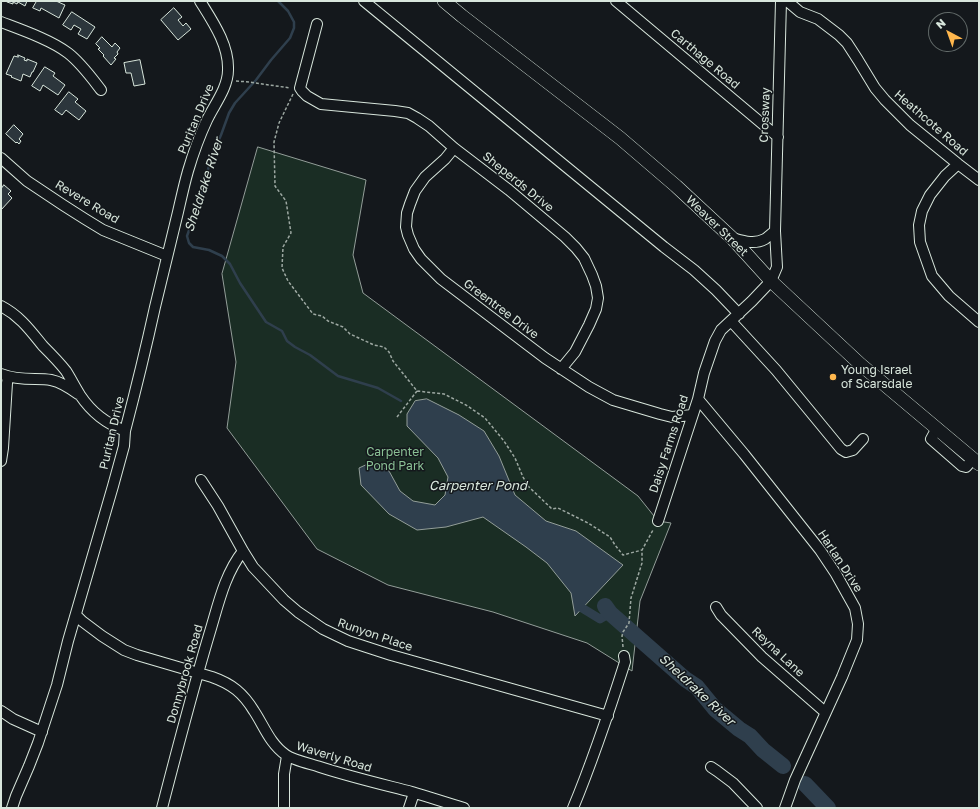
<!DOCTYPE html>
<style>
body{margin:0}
#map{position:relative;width:980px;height:809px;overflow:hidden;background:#14181c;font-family:"Golos Text",sans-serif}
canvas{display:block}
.frame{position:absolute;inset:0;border:2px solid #d8e6dc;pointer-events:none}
.north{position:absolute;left:928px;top:12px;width:40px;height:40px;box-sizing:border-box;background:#14181c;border:1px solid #626a69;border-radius:50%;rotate:319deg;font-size:11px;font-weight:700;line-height:16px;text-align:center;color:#d8e6dc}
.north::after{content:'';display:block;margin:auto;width:14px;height:18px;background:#ffb74d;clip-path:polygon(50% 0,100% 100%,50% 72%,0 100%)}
</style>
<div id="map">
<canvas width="980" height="809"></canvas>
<div class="frame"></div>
<div class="north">N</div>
</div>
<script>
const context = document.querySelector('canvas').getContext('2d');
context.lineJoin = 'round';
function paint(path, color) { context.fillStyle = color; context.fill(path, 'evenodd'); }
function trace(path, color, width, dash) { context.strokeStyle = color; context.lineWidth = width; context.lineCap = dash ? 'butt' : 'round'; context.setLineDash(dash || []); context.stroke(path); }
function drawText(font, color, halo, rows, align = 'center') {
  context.font = font + ' "Golos Text",sans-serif'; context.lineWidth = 3; context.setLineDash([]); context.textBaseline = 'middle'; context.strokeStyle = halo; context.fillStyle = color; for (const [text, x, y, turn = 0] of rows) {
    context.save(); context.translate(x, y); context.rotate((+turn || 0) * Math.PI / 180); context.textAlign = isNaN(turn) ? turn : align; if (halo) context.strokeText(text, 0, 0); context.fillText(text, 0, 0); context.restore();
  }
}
const green = new Path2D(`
 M258 147 366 180 353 255 363 293 638 496 658 521 671 523 640 601 632 671 587 643 493 612 388 585 317 549 227 428 236 362 222 274Z`);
paint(green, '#1a2d24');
trace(green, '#939e99', 1);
const water = new Path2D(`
 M427 399 459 415 484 431 499 456 515 495 546 521 576 531 623 565 575 616 571 593 547 563 526 547 483 517 446 527 417 530 389 514 361 485 359 468 372 462 389 471 400 491 413 501 435 505 445 495 448 477 438 458 407 426V414L415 401Z`);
paint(water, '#2f3f4d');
trace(water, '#939e99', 1);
trace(new Path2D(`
 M278 1 288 11 294 22V28L290 38 271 60 256 80 235 103 229 113 221 135 211 158 201 197 187 236 189 243 193 247 209 250 222 256 230 264 240 283 266 322 282 331 287 341 295 347 310 355 338 376 378 388 401 401`), '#2f3f4d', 2.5);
trace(new Path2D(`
 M582 608 600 619 610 613`), '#2f3f4d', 9);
trace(new Path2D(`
 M605 606 610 613 685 679 697 687 715 709 739 729 750 736 763 750 783 766
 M805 784 828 808`), '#2f3f4d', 16);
const building = new Path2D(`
 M7 1H27L25 6 18 2 17 4 13 2V4L7 2Z
 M37 1H56L65 5 59 18 41 8 40 11 33 8Z
 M174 8 182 17 178 20 183 26 186 23 191 29 178 40 161 20Z
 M72 12 95 27 87 39 78 34 81 29 74 25 71 30 63 25Z
 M102 37 112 47 115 43 120 48 117 52 118 54 114 58 116 59 111 65 103 56 104 55 98 49 100 48 96 44Z
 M18 55 25 58 24 60 27 61V59L37 63 33 72H32L30 77 23 74 21 81 11 77 12 76 6 74 14 56 18 57Z
 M140 60 145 84 134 86 131 73H126L124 63Z
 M45 67 55 73 53 76 65 85 58 95 43 85 40 91 32 86Z
 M69 92 78 99 75 102 86 111 79 120 66 110 62 115 55 110Z
 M14 125 23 134 19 139 21 141 19 144 17 142 16 143 6 134Z
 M4 185 11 191 8 194 12 198 1 210V186L2 187Z`);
paint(building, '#2c363c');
trace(building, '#d8e6dc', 1);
const minor = new Path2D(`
 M364 1 664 247 694 270 716 290 739 314
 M616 1 778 137
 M787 1 800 12 818 19 839 35 847 43 858 60 875 88 885 100 910 125 958 164 979 180
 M1 22C22 30 51 40 68 53 81 63 91 77 101 90
 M317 24 300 88 302 91 307 96 321 104 395 111 408 113 417 118 429 126 454 148 509 190 565 237 576 248 584 258 592 275 596 286 598 298 596 309 589 325 575 352 561 369
 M454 148 445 159 425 177 415 191 410 204 407 213 406 227 408 235 414 249 421 259 441 279 545 358 589 387 613 400 660 414 672 417 692 415
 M1 158 27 181 63 205 85 219 103 230 167 256
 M958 164 945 176 930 195 922 211 919 225 920 242 932 276 949 296 979 322
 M732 238C743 241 754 245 765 239 768 237 772 233 775 231
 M1 306C20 316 30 330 43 346 51 354 59 362 66 371 71 379 75 387 80 395 92 413 106 423 125 431
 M731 321 776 370 841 449 846 452 853 450 863 439
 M1 374C11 378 24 379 35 379 40 379 46 379 51 380 61 382 70 388 78 394
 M698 399 744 454 820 550 836 574 855 608 858 624 857 640 842 677 795 780 785 808
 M937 428 931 439 962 466 966 467 973 459
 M1 461 3 448 7 383 8 377
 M201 480 218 506 243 551 253 567 284 600 298 612 323 629 348 641 391 655 608 716
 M658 521 698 399 704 373 715 341 721 330 752 301 771 281 777 267 775 231 781 1
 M716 607 721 615 762 657 825 712
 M76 615 82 621 102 636 124 650 137 655 212 677C232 684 243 693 254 711 264 726 270 744 286 755 293 760 311 764 320 767 351 777 381 784 412 792 429 797 447 803 464 808
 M1 711 13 719 42 732
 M711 767 717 771 733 783 757 808
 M12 808 16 796 29 766 38 743 57 685 68 641 113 486 124 446 125 431C136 389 146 348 155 307 163 275 170 244 178 212 181 199 184 185 188 171 193 154 199 137 207 120 214 105 228 88 228 70 229 45 213 22 200 1
 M162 808C177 750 192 692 209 635 218 606 224 575 243 551
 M284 808V774L287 756
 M409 808 414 793
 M573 808C593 760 609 712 625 662L624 656`);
const major = new Path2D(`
 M444 1 462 16 620 138 676 186 732 238 771 281 860 364 979 464`);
trace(minor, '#d8e6dc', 12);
trace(major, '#d8e6dc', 14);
trace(new Path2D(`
 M236 81 249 82 290 88
 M293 94 279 123 274 142 275 186 286 201 291 233 283 247 282 268 288 281 313 314 322 316 328 321 343 327 350 334 374 345 384 347 389 352 393 361 417 391 444 394 466 405 485 418 504 441 515 458 523 477 528 486 552 509 558 508 588 523 610 537 615 545 623 555 642 550
 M397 417 417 391
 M623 647 622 636 623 632 629 623 631 598 642 563V550L653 530`), '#9da8a2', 1.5, [3, 2]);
trace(minor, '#14181c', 10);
trace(major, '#14181c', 13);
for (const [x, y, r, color] of [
 [833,377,4,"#ffb74d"]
]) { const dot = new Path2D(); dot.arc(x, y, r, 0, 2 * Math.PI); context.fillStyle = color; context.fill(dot); trace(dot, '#14181c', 1.5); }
drawText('12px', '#d8e6dc', '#14181c', [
 ["Carthage Road",705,59,40],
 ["Crossway",765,115,-88],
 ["Puritan Drive",196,119,-67],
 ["Heathcote Road",931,123,41],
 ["Sheperds Drive",518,182,39],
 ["Revere Road",87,202,31],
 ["Weaver Street",717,226,44],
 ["Greentree Drive",501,309,37],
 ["Puritan Drive",112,433,-77],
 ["Daisy Farms Road",669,444,-72],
 ["Harlan Drive",840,561,57],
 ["Runyon Place",375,635,19],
 ["Reyna Lane",778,652,43],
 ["Donnybrook Road",185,674,-74],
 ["Waverly Road",334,757,17]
]);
drawText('12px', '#d8e6dc', '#14181c', [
 ["Young Israel",841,370],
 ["of Scarsdale",841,384]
], 'left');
drawText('12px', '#8ac095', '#14181c', [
 ["Carpenter",395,452],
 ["Pond Park",395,466]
]);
drawText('italic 13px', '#d8e6dc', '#14181c', [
 ["Sheldrake River",204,185,-72],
 ["Carpenter Pond",478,486],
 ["Sheldrake River",697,690,43]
]);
</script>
